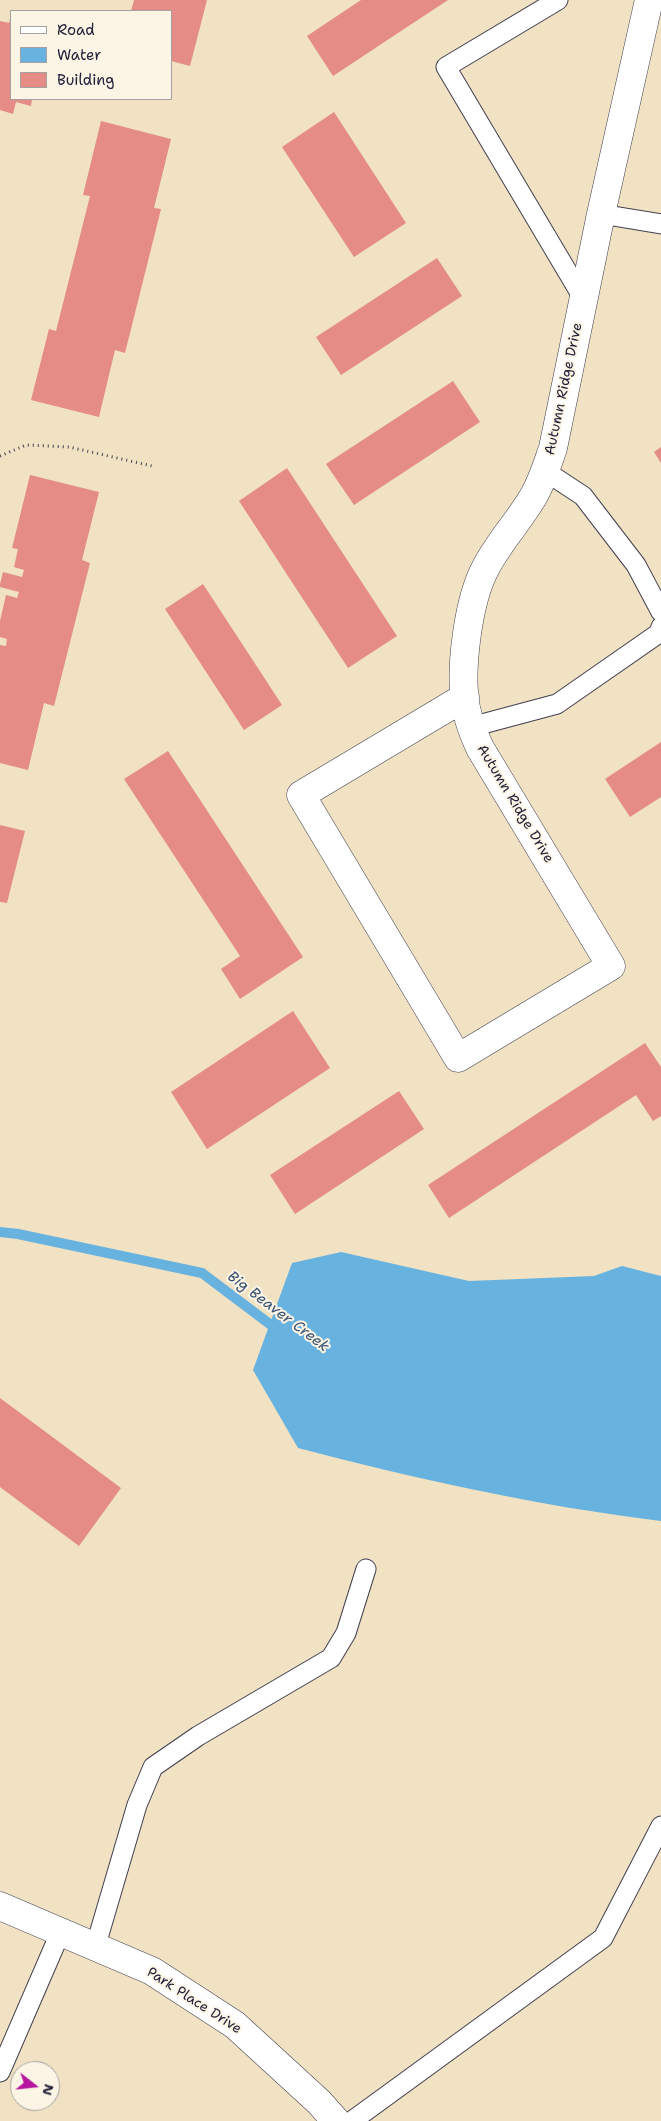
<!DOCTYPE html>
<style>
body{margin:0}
#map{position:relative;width:661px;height:2121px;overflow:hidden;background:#f0e2c3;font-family:"Shantell Sans",sans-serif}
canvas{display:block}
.legend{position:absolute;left:10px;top:10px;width:162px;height:90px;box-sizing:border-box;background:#fcf5e5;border:1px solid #a5a1a1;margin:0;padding:6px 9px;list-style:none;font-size:15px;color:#22223b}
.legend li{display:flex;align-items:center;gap:10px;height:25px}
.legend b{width:25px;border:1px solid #a5a1a1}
.north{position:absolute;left:10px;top:2061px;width:50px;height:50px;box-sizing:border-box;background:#fcf5e5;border:1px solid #a5a1a1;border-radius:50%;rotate:106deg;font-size:14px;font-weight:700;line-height:20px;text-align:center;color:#22223b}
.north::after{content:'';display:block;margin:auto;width:18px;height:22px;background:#b5179e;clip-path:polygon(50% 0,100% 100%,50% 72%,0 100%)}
</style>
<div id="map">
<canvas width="661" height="2121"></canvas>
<ul class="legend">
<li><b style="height:6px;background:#fff"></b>Road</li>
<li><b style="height:14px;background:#68b2e0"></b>Water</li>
<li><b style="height:14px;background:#e48c85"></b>Building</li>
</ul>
<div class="north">N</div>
</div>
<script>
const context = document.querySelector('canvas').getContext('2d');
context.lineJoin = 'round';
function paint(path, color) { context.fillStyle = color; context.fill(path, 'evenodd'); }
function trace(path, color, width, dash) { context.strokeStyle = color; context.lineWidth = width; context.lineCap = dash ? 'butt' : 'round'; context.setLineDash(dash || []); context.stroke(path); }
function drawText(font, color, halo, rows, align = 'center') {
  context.font = font + ' "Shantell Sans",sans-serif'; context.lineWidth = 4; context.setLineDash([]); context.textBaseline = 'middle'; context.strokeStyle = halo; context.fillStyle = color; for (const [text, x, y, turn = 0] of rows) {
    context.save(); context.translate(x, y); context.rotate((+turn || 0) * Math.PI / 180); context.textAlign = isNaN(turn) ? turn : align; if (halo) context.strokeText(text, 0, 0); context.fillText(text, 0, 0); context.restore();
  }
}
paint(new Path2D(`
 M341 1252 469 1281 594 1276 622 1266 661 1276V1521C538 1506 417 1479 298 1448L253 1370 292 1263Z`), '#68b2e0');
trace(new Path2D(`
 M0 1232 18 1234 202 1273 279 1331`), '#68b2e0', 10);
paint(new Path2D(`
 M134 0H207L190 66 171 61V11H131Z
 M361 0H448L333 76 307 36Z
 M11 15V99H32L31 106 16 102 13 114 0 110V21L9 23Z
 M334 112 406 223 354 257 282 147Z
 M101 121 171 139 154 208 161 209 125 353 115 350 99 417 31 400 49 329 56 331 90 196 83 195Z
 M437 258 462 296 341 375 316 337Z
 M453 381 480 422 354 505 326 464Z
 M661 447V463L654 452Z
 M287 468 397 636 348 668 239 501Z
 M30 475 99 492 82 560 90 563 54 706 44 703 28 770 0 763V645L6 646 7 639 0 637V621L6 595 17 598 19 592 0 587V584L3 572 22 577 24 570 14 567 18 549 12 548Z
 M203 584 282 705 244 730 165 609Z
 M661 742V797L630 817 605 779Z
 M168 751 303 957 240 999 221 969 240 956 124 779Z
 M0 825 25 831 7 903 0 902Z
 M293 1011 330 1068 207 1149 171 1092Z
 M645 1043 661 1067V1116L653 1121 636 1095 449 1218 428 1185Z
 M399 1091 424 1129 295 1214 270 1175Z
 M0 1398 121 1488 79 1546 0 1487Z`), '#e48c85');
const service = new Path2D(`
 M558 0 446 67 583 298
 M601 214 661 224
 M545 471 583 496 636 565 661 612
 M471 727 557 704 659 633 661 627
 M95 1948 137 1805 153 1767 198 1736 331 1658 346 1633 366 1569
 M0 2072 61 1931
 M352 2121 603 1938 661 1826`);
const minor = new Path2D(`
 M465 697 301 795 458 1058 611 966 480 748C474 735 469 722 466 708 459 671 468 600 486 567 499 542 519 521 533 497 542 482 547 465 553 448L601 214 649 0
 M0 1906 152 1971 235 2025 319 2102 336 2121`);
trace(service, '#413f4f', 21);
trace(minor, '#413f4f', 29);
trace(new Path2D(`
 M0 456 26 445 69 447 152 466`), '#413f4f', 3, [1, 4]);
trace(service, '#fff', 19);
trace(minor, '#fff', 28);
drawText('14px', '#22223b', '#fcf5e5', [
 ["Autumn Ridge Drive",564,389,-78],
 ["Autumn Ridge Drive",515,804,59],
 ["Park Place Drive",194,2001,33]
]);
drawText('italic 15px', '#3a5475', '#fcf5e5', [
 ["Big Beaver Creek",278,1312,37]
]);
</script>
